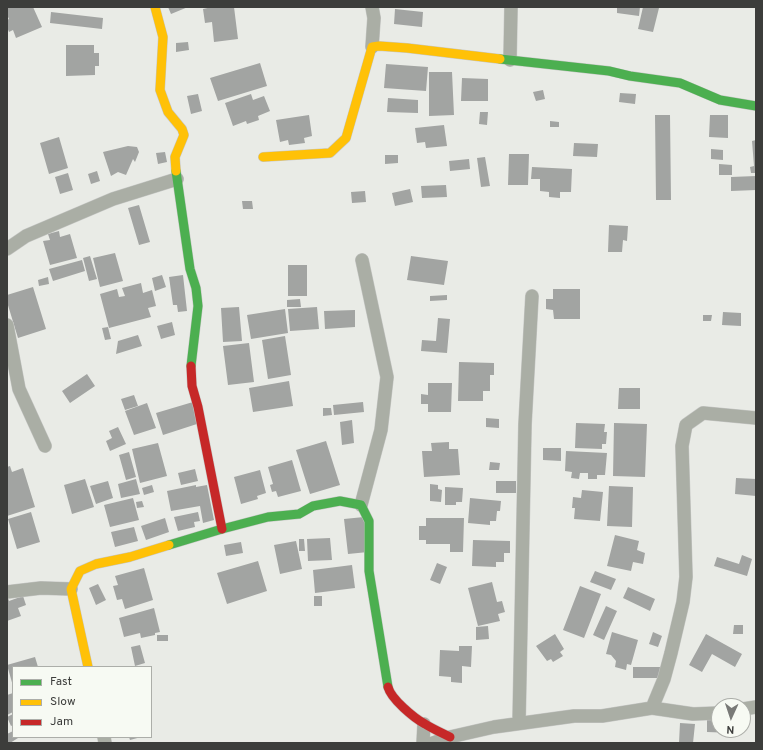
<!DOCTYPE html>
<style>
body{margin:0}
#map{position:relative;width:763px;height:750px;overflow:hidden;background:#e9ebe6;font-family:Overpass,sans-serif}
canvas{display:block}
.frame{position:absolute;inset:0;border:8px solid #3c3d3b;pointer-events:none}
.legend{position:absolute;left:12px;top:666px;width:140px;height:72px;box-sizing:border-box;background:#f7faf3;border:1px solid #acaea9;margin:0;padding:5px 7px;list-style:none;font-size:12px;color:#3c3d3b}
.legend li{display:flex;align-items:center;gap:8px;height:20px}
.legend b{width:20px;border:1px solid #acaea9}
.north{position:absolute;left:711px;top:698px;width:40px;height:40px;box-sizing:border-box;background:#f7faf3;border:1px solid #acaea9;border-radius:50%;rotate:183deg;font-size:11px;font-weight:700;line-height:16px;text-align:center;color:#3c3d3b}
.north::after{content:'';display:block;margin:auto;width:14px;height:18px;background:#797a77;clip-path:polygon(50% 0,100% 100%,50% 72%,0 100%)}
</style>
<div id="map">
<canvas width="763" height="750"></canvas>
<div class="frame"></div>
<ul class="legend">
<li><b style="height:5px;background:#4caf50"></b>Fast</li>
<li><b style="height:5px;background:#ffc107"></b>Slow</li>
<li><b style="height:5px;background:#c62828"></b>Jam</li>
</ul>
<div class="north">N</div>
</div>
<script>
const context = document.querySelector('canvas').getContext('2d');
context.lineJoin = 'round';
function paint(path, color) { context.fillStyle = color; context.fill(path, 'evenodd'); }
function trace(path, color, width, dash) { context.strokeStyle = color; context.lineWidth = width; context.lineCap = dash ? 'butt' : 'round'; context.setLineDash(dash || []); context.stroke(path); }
paint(new Path2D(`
 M7 7H33L42 27 16 38 13 30 9 32 7 27V20L9 19 7 15Z
 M168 7H188L171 14Z
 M212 7H234L238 39 214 42 212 22 205 23 203 9Z
 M617 7H640L639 16 617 13Z
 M643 7 659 8 653 32 638 29Z
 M395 9 423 12 422 27 394 24Z
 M51 12 103 18 102 29 50 23Z
 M188 42 189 50 176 52V43Z
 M66 45H94V53H99V66H95V75L66 76Z
 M260 63 267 86 218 101 210 78Z
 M386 64 428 67 426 91 384 88Z
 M429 72H452L454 115 429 116Z
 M462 78 488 79V101H461Z
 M543 90 545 99 536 101 533 92Z
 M620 93 636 94 635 104 619 102Z
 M198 94 202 111 191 114 187 96Z
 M251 94 253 100 264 96 270 111 258 116 259 120 247 124 246 121 233 126 225 103Z
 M388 98 418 100V113L387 112Z
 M480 112H488L487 125 479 124Z
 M309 115 312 136 304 138 305 143 289 145 288 140 280 142 276 120Z
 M655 115H670L671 200H656Z
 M710 115H728V138L709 137Z
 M550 121 559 122V127H550Z
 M444 125 447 146 426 148 425 142 417 143 415 128Z
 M59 137 68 168 49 174 40 143Z
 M756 140V173H751L750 167 754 166 752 141Z
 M574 143 598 144 597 157 573 156Z
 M128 146 137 147 139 152 135 162 133 159 126 175 118 172 111 176 103 152Z
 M711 149 723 150V160L711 159Z
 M165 152 167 162 158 164 156 153Z
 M509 154H529L528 185H508Z
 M385 155H398V163L385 164Z
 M485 157 490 186 481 187 477 158Z
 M469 159 470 169 450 171 449 161Z
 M719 164 732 165V175H719Z
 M532 167 572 169 571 192H560V198L549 197V192L540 191V179H531Z
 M97 171 100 181 91 184 88 174Z
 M68 173 73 190 60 194 55 177Z
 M756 176V190L731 191V177Z
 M446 185 447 197 422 198 421 186Z
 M410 189 413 202 395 206 392 193Z
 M365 191 366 202 352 203 351 192Z
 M242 201H252L253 209H243Z
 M139 205 150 242 139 245 128 208Z
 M609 225 628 226 627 241 623 240 622 252H608Z
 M59 231 60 237 70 234 77 258 50 265 43 241 50 240 48 234Z
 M115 253 123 281 100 287 93 258Z
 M90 256 97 279 89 281 83 258Z
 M411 256 448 261 444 285 407 280Z
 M82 260 85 271 53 281 49 269Z
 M288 265H307V296H288Z
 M162 275 166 287 155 291 152 278Z
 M183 275 187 311 178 312 177 305H173L169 277Z
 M48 277 49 284 39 286 38 280Z
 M141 283 143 293 152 290 156 306 148 308 151 317 109 328 100 294 117 289 119 297 125 296 122 288Z
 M33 287 46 329 18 338 7 302V295Z
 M553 289H580V319H554L553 310 546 309V299H553Z
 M447 295V300L430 301V296Z
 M300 299 301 307H287V300Z
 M239 307 242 341 223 342 221 308Z
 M317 307 319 329 290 331 288 309Z
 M285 309 288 333 251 339 247 315Z
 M355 310V327L325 329 324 311Z
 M723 312 741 313V326L722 325Z
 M703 315H712L711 321H703Z
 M438 318 450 319 447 353 421 351 422 340 436 341Z
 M172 322 175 335 161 339 157 326Z
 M108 327 111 339 105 340 102 328Z
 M138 335 142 346 116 354 118 341Z
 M285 336 291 375 268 379 262 340Z
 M249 343 254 382 228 385 223 346Z
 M459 362 494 363V375H490V391H483V401H458Z
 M87 374 95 386 70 403 62 391Z
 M289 381 293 406 253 412 249 388Z
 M428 383H452L451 412H428V404H421V394L428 395Z
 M619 388H640V409H618Z
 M134 395 138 406 125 410 121 399Z
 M193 402 200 423 163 435 156 413Z
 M363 402 364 412 334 415 333 405Z
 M147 403 156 428 134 435 125 411Z
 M323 408H331L332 415 323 416Z
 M486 418 499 419V428L486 427Z
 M352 420 354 443 342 445 340 422Z
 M576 423 605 424 604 432H607L606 444H602V449L575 448Z
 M614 423 647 424 645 477 613 476Z
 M118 427 126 444 110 451 106 441 112 438 109 431Z
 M326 441 340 485 310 494 296 450Z
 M449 442V449H458L460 475 424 477 422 451H432L431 443Z
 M158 443 167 476 140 483 132 449Z
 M543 448H561V461L543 460Z
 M566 451 607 453 605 475H597V479H588V473H580L579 479 571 478 572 472 565 471Z
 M129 452 136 477 126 480 119 455Z
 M292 460 301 491 278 497 276 491 272 492 270 485 273 484 268 467Z
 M490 462 500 463 499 470H489Z
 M10 466 12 472 23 468 35 507 7 516V467Z
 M195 469 198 481 181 485 178 473Z
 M260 470 266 493 257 496 258 499 241 504 234 477Z
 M736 478 756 479V496L735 494Z
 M85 479 94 507 72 514 64 485Z
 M136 479 140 494 121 498 118 484Z
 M108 481 113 498 96 504 90 486Z
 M496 481H516V493H496Z
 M430 484 438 485V489L442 490 441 502 430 501Z
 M152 485 154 492 144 495 142 488Z
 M196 485V487L207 485 214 520 203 523 200 506 171 511 167 491Z
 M609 486 633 487 632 527 607 526Z
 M445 487 463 488 462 502H456V505H445Z
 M582 490 603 492 600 521 574 519 575 508H572L573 497 581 498Z
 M133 498 139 520 110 527 104 505Z
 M470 498 501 501 500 511H497L496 521H490V525L468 523Z
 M142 501 144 507 137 508 136 502Z
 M31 512 40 542 17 549 8 519Z
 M198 512 200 521 194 522 195 527 178 531 174 517Z
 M364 517 368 552 348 554 344 519Z
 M165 518 169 532 146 540 141 526Z
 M426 518H464L463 552H450V544H426V540H419V526H426Z
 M134 527 138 541 115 547 111 532Z
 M615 535 639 541 637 550 645 553 643 564 633 562 631 571 607 566Z
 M330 538 332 560 308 561 307 539Z
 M299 539H304L305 551H299Z
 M473 540 510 541V553H504V562H496V567L472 566Z
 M296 541 302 569 280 574 274 545Z
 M241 542 243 553 226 556 224 545Z
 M742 555 752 559 747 576 714 566 717 557 739 564Z
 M258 561 267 591 227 604 217 573Z
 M437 563 447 567 440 584 430 580Z
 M352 565 355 588 315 593 313 570Z
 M144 568 153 600 125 609 122 599 117 600 113 586 118 585 115 576Z
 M595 571 616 579 611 590 590 582Z
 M492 582 497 602 502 601 505 612 498 614 500 621 478 626 468 588Z
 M98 584 106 600 96 605 89 588Z
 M580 586 601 594 584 638 563 630Z
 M628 587 655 599 650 611 623 598Z
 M7 595 9 601 23 596 26 605 18 608 21 616 7 621Z
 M314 596H322V606H314Z
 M606 606 617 611 604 640 593 635Z
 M154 608 160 632 155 633V635L141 638 140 633 124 637 119 618Z
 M734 625H743V634H733Z
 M488 626 489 639 476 640V627Z
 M612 632 638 640 631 665 627 664 626 670 615 667 616 661 611 655 606 654Z
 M653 632 662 636 658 647 649 644Z
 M555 634 564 649 560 652 563 656 553 662 551 659 547 661 536 646Z
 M706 634 742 654 735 667 712 654 702 672 689 665Z
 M157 635H168V641H157Z
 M140 645 145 663 135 666 131 647Z
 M459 646H472L471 667 462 666V683L451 682V677L439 676 440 650 459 651Z
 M35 657 38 667H13V686L7 665Z
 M633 667H660V678H633Z
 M13 693V712L7 715V695Z
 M13 714V725L11 726 7 717Z
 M707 718H719V730H734V733L707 732Z
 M680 723 695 724 693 743H679Z
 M13 731V737H17L18 738 10 743H7V734Z
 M129 737H141L130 740Z`), '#a2a4a2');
const street = new Path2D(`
 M372 7 374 18 372 47
 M510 60 511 7
 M7 249 26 236 113 199 177 179
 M7 325 19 389 45 446
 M361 505 381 430 387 377 362 260
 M7 592 41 588 71 589
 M652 708 664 679 671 653 683 602 686 577 682 446 686 425 703 413 756 418
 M743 709 756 707
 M519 723 525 424 532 296
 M104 737 105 743
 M423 743 424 724
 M433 743 450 737 494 727 574 716H602L652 708 693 714 719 713`);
const fast = new Path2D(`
 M500 59 609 71 630 76 680 83 720 100 756 106
 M176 171 190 269 196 288 198 306 191 366
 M169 545 222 529 268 517 299 514 313 506 340 501 361 505 369 521V571L388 687`);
const slow = new Path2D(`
 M155 7 163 37 160 90 168 112 182 129 184 135 175 157 176 171
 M263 157 330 153 346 138 372 47 379 46 407 48 500 59
 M88 667 71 589 80 571 96 564 130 557 169 545`);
const jam = new Path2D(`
 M191 366 192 386 198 407 222 529
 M388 687C391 699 414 718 425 724 433 729 442 733 450 737`);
trace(street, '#c6c7c5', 14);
trace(fast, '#c6c7c5', 10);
trace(slow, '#c6c7c5', 10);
trace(jam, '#c6c7c5', 10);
trace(street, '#aaaea5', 13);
trace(fast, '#4caf50', 9);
trace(slow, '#ffc107', 9);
trace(jam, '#c62828', 9);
</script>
